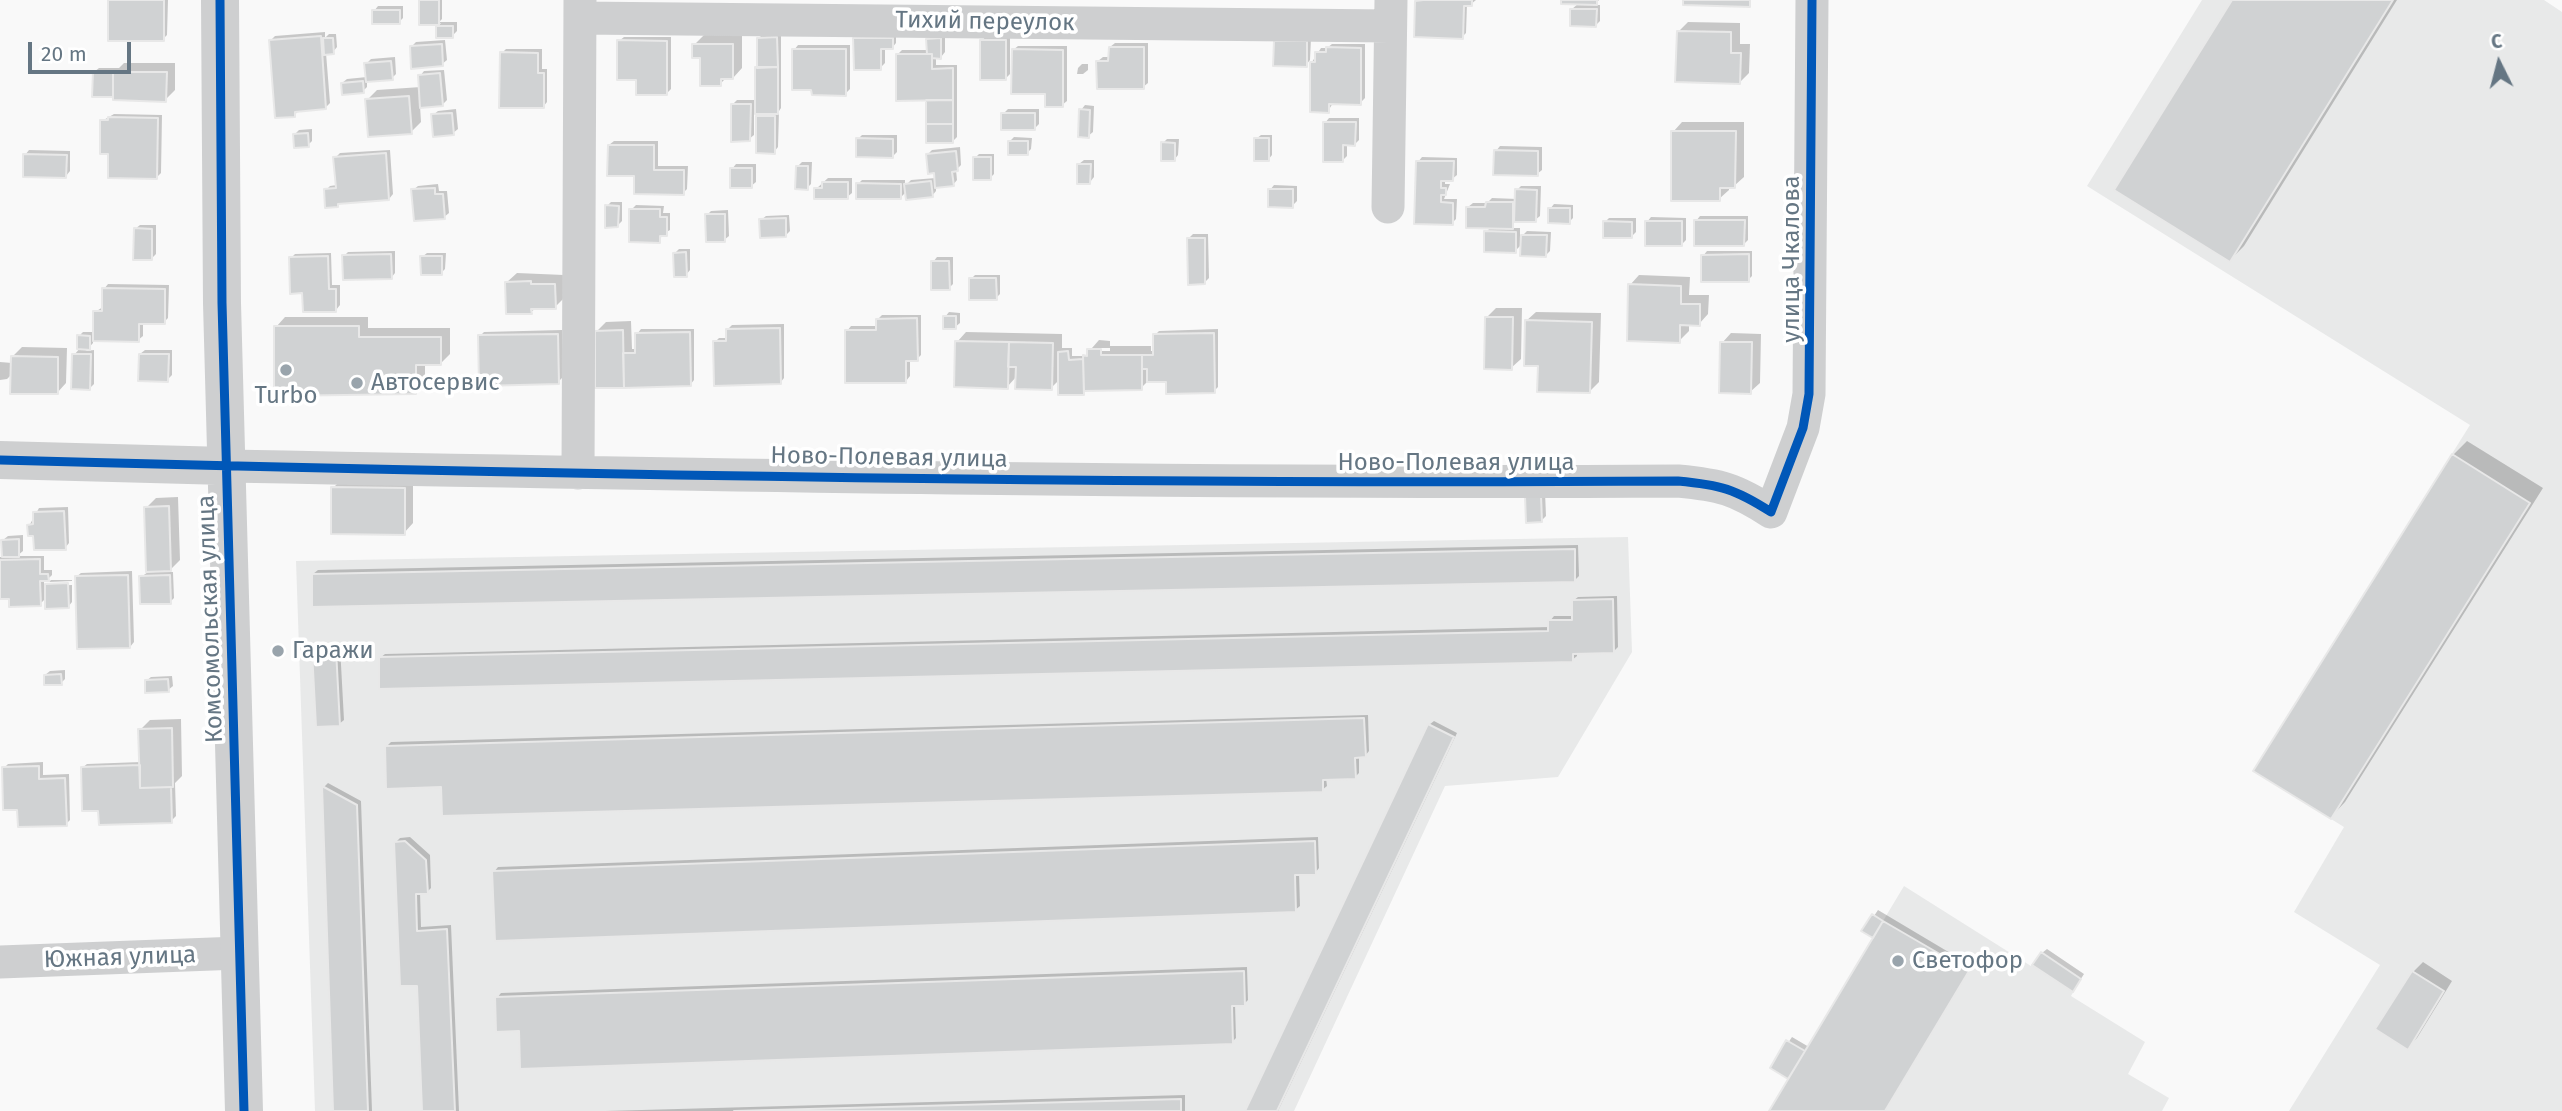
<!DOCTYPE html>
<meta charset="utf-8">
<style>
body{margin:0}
#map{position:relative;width:2562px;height:1111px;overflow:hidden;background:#f9f9f9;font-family:"Fira Sans",sans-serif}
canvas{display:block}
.north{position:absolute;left:2464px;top:28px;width:70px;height:70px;-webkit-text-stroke:5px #fff;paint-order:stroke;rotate:354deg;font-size:19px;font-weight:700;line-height:28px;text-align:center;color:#657683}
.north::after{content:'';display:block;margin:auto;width:24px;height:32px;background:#657683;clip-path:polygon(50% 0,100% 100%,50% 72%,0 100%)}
.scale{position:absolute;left:28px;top:42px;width:103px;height:32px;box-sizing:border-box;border:4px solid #657683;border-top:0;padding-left:9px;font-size:21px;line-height:24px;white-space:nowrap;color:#657683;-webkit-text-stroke:5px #fff;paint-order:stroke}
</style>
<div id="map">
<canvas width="2562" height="1111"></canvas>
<div class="north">С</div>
<div class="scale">20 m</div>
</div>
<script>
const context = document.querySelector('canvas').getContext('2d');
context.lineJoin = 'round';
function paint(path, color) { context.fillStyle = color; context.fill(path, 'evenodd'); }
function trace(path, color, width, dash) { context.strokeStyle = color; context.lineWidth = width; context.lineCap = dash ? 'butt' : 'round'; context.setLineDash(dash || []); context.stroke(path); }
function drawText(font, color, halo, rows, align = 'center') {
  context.font = font + ' "Fira Sans",sans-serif'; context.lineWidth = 7; context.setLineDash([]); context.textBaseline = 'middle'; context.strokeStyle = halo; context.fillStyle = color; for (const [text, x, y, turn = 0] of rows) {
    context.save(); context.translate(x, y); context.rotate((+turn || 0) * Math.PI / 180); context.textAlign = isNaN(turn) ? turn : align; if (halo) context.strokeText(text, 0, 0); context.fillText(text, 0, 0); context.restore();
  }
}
paint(new Path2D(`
 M2202 0H2544L2562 12V1111H2289L2380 965 2294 912 2344 827 2253 771 2470 425 2087 186Z
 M1628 537 1632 652 1558 777 1445 786 1294 1111H315L296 561Z
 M1904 886 2031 966 2041 952 2081 979 2071 996 2145 1042 2128 1074 2169 1098 2162 1111H1769Z`), '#e8e9e9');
paint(new Path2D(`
 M110 0H168L167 35 163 39Z
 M421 0H442V19L439 22H457V31L452 36 438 26 441 23H421Z
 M1419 0H1476L1471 4H1467L1466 33 1462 37 1417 1Z
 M1563 0H1599L1594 5H1600V21L1596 25 1572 9 1579 3Z
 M2234 0H2397L2244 246 2230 260Z
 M378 6H403V18L399 22 374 11Z
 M1688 22 1740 23V44H1750L1749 73 1740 82 1679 31Z
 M325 32V38L329 34H336L337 47 333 52 326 53 330 103 325 108 299 111 294 115 271 40 275 36Z
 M763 34H781V108L779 111 778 147 774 152 758 117 763 113H754V135L749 139 733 104 737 100H756L759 38Z
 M860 34H896V43L892 48H885V63L880 68 855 39Z
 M704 35H742V68L733 78H726L720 84 694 45Z
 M933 35H945V52L941 57H936V65H957V137L952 142 898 54 902 50H928V40Z
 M986 36 1010 37V74L1005 79 982 41Z
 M624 37H671V89L666 94 638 79 619 41Z
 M1280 38H1311L1310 60 1306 65Z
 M445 40 447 60 442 64 411 47 416 42Z
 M1115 43H1148V83L1143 87 1098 61 1103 57H1110V47Z
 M1332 44H1365V98L1360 103H1333L1328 111 1312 62 1321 48H1327Z
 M798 45H850V89L845 94 794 50Z
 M1018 46H1067V101L1062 105 1047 92 1013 50Z
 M506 49H542V69H547V102L543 107 502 53Z
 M395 57 396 74 392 78 367 80V87L363 91 342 83 347 79 367 77 366 64 371 59Z
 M124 63H175V90L165 100 94 72 99 68H119Z
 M1082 64H1088V70L1083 74H1077L1078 68Z
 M444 70 447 100 442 105 420 106 421 122 411 132 367 100 377 90 421 87 420 76 424 71Z
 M1085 105 1094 106 1093 132 1088 136 1081 110Z
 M456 109 458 129 453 133 433 115 438 111Z
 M1008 109H1039V124L1035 128 1003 114Z
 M114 114 162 115 161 173 157 177 110 152 102 121Z
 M1329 118H1359V140L1355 144H1347V156L1343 160 1325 123Z
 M1682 122H1744V177L1734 186H1729V190L1719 199 1673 132Z
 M312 129V141L308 145 295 134 299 130Z
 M862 135H897V152L893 156 858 139Z
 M1261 135H1272V155L1268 160 1256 139Z
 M1014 137 1032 138 1031 149 1027 153 1009 142Z
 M1167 139H1179L1178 155 1174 160 1163 143Z
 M614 141H658V166H688L687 189 683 193 636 174 609 145Z
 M1500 146 1542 147V170L1537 174 1496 151Z
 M960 147 961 165 956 170 957 180 953 185 936 187V191L932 196 907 191 900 198 858 184 862 180H905V186L911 180 936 178 928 154 932 150Z
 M29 150 70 151V171L66 176 25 155Z
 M390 150 393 194 389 199 341 202 337 205 326 190 330 186 337 185 335 158 340 153Z
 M979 154H994V174L990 178 975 158Z
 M1422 157 1457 158V175L1452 179H1445V184H1450L1444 199H1457L1456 219 1452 223 1418 162Z
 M1084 160H1094V177L1090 182 1079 164Z
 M802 162H812L811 184 807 188 798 166Z
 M736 164H756V182L751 186 732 169Z
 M828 178H852V193L847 197 816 189Z
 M438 184 439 191H447L449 213 444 217 413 190 418 186Z
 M1274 185 1297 186V201L1292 206 1270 190Z
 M1521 186H1541L1540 216 1535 220H1516L1511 228H1520V238L1527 231 1551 232 1550 251 1546 255 1522 244 1515 251 1486 232 1491 227 1468 207 1473 203H1487L1492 198 1517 199V190Z
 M611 202H622V221L617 226 607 206Z
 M1554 204 1573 205V218L1569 222 1550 209Z
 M636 205 664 206 663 213H670V230L663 234 659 241 631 210Z
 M728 210 729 236 724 240 707 215 711 211Z
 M789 215 790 231 785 236 761 220 766 216Z
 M1700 216H1748V240L1744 244 1696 221Z
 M1651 217 1686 218V240L1681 245 1647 222Z
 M1609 218H1636V232L1632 236 1605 222Z
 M140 225H156V254L151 259 135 229Z
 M1193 234H1208L1209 278 1205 282 1189 238Z
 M679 249H690V270L686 275 675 253Z
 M395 251V273L391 278 344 256 348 252Z
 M1707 251H1752V276L1748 280 1703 256Z
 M331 253 332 285H340V305L336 310 291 258 295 254Z
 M427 253H446L445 269 441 273 422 257Z
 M937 257H953V284L949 288 933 262Z
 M517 273 564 275V298L555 307 536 308 531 312 507 282Z
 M975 275H1000V294L996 298 971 279Z
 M1639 275 1690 277 1689 295H1709L1708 314 1699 324H1689V331L1679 341 1630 285Z
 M108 284 169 285 168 318 164 322H143V336L138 340 93 339V343L86 351 94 350V384L90 388 74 355 81 347 79 336 83 332H95V312L103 307 104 289Z
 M1496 308H1522L1521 359 1511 368 1487 317Z
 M949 312 960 313V323L955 327 945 317Z
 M1536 312 1601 313 1599 382 1589 392 1539 364 1526 321Z
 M882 315H921V355L917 359H910V376L906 381 847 331 851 326H878V319Z
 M285 317H368V328H450V354L441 363H425V383L415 393 276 327Z
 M631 321 632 349H637V334L641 329H694V380L690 385 597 386 596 332 606 322Z
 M784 324V378L780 383 715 342 719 338H728V329L732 325Z
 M1218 329V387L1214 391 1168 380H1149L1141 388 1087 389 1083 393 1060 379 1051 388 1017 376 1007 387 957 342 966 332 1062 334V348H1072V356H1085L1099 340 1110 341V346H1151V351H1155V335L1159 331ZM1092 348H1110V351H1092Z
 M562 330V378L558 382 480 336 484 332Z
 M1731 333 1761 334 1760 383 1750 392 1722 343Z
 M22 347 67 348 66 383 57 393 12 374 7 379 0 380V362L12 363V357Z
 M145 350H172V375L167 380 140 354Z
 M2467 441 2543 488 2345 802 2331 817 2453 455Z
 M343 478 413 479V523L404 533 333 488Z
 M1545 492 1546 516 1541 521 1527 497Z
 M178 497 180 560 168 572H173L174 598 170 602 141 577 148 572 146 508 156 498Z
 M68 507 69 543 65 548 35 534 29 526 39 508Z
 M23 535V551L17 556H44V570H52V575L48 579H44V587L48 583V586L72 585V602L68 607 47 597 40 604 11 597H0V557H4L3 540 8 536Z
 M1578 545 1579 576 1575 580 313 574 318 570Z
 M132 571 134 642 130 647 76 577 81 573Z
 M51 580H72V581L49 582Z
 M1617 596 1618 647 1614 651 1577 652V656L1572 660 380 658 385 654 1550 627V621L1554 616H1574L1573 601 1578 597Z
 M340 646 344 720 339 724 314 651 318 647Z
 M65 670V679L61 683 45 675 50 671Z
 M172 676 173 686 168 690 146 681 151 677Z
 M1368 715 1369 751 1365 756H1359V773L1355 777 1326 778 1327 786 1322 790 443 786 387 746 391 742Z
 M181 719 182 776 175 783 176 816 171 821 100 809 82 768 87 764 141 762 140 730 150 720Z
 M1434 721 1457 733 1278 1111H1247L1429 725Z
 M43 762V775L69 774 70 820 66 824 4 768 8 764Z
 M328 783 361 801 372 1111H335L324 787Z
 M410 837 430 855 431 888 427 892H420L421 927 451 925 459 1111H423L418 984 396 842 400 838Z
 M1318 837 1319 868 1315 873H1299L1300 906 1295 910 494 872 498 867Z
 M1878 910 1972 966 1885 1111H1771L1791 1078 1772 1067 1792 1037 1809 1047 1875 938 1864 931Z
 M2047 949 2084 974 2077 985 2042 953Z
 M2423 962 2452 981 2417 1038 2408 1047 2413 972Z
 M1247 967 1248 1000 1244 1004H1235L1236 1038 1232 1042 520 1029 497 998 501 993Z
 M1185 1095V1111H605Z`), '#0003');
const building = new Path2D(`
 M108 0H164V41H108Z
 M419 0H439V25H419Z
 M1423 0H1472V6H1464L1463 39 1414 37 1415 1Z
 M1561 0H1597V5L1561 4Z
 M1683 0H1750V7L1683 5Z
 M2232 0H2393L2230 262 2114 190Z
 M1570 9H1597L1596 27 1570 26Z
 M372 10H400V24H372Z
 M436 26H453V38H436Z
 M1677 31 1731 32V53H1741L1740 84 1675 82Z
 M321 36 326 109 295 112V117L275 118 269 40Z
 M777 37 778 67 757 68V38Z
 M323 38H333L334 54 324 55Z
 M853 38H893V49H881V70H854Z
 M941 38V59L932 58V54H927L926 39Z
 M617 40 667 41V95H636V80H617Z
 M980 40H1006V80H980Z
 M1274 41H1307V67L1273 66Z
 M442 44 443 66 411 69 410 46Z
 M692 44H733V79H721V86H700V58H692Z
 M1109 47H1144V89H1097L1096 61H1108Z
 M1326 47 1361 48V105L1329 104V113L1310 112V62H1315V52H1326Z
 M792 49H846V96L812 95 811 90H792Z
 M1012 49 1063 50V107H1045V94H1011Z
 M500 52 538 53V73H544V108H499Z
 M896 54H932V69L953 68V100L896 101Z
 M391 61 393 80 366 82 364 63Z
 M755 67H778V114H755Z
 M93 71 113 72V97H92Z
 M113 72H167L166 102 113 100Z
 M440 73 443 106 420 108 418 75Z
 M363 81 364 93 342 95 341 83Z
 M409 96 412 134 368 137 365 99Z
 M926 100H953V124H926Z
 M731 104H751L750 141 731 142Z
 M1079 109 1090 110 1089 138 1078 137Z
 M452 113 454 135 433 137 431 114Z
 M1001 113H1035V130H1001Z
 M756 116H775V154L756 153Z
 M108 117 158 118 157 179 108 178V154H100V120H108Z
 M1323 122H1356L1355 146 1343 145V162H1323Z
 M926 124H953V143H926Z
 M1671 131H1736L1735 188H1720V201H1671Z
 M308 133 309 147 294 148 293 134Z
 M856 138 893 139V158L856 157Z
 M1254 138H1269V161H1254Z
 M1008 141H1028V155H1008Z
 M1161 142 1175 143V161H1161Z
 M608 145H654V170H684V195L634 194V176H607Z
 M1494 150 1538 151V176L1493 175Z
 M956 151 958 171 952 172 954 186 935 188 934 173 928 174 926 154Z
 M386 153 389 200 338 204V207L325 208 324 189 336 188 333 157Z
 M23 154 67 155 66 178 23 177Z
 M973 157H991V180H973Z
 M1416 161H1454L1453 181H1441V188H1446V195H1441V202L1453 203V225L1414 224Z
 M1077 164H1091L1090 184H1077Z
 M796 166H808V190L795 189Z
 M730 168H752V188H730Z
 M931 181 933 197 906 200 904 184Z
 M822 182H848V199H814V188H822Z
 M856 183 901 184V199H856Z
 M435 188V194H443L445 219 414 221 411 189Z
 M1268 189H1293V208L1268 207Z
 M1515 189 1537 190 1536 222H1514Z
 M1486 202H1513V229L1466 228V207H1485Z
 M605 205 619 206 618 227 605 228Z
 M1548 208H1570V224L1548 223Z
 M629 209H660V217H667V236H660V243L629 242Z
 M705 214H725V242H706Z
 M786 218V237L760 238 759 219Z
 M1694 220H1745L1744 246H1694Z
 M1603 221 1632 222V238H1603Z
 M1645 221H1682V246H1645Z
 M134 228 152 229V260H133Z
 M1484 231 1516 232V253L1484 252Z
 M1521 235H1547L1546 257 1520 256Z
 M1187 238H1205V284L1188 285Z
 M686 252 687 277H674L673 253Z
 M391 254 392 279 343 280 342 255Z
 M1749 254V282H1701V255Z
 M328 256 329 289H336V312H303L302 293 290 294 289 257Z
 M420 256H442V275H421Z
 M931 261H949L950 290H931Z
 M969 278H996L997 300H969Z
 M531 281V284H555L556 309H531L532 314H506L505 282Z
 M1628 284 1681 286V304H1700V326L1680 325V343L1627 341Z
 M102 288 165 289V324H139V342L93 341V311H102Z
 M943 316H956V329H943Z
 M1485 317H1513L1512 370 1484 369Z
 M917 318 918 361H906V383H845V330H876V319Z
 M1525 320 1592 322 1590 393 1537 392 1538 366H1524Z
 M274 326H359V337H441V365H416V394L274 396Z
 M780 328 781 384 714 386 713 341H726V329Z
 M623 330 624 388H595V331Z
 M690 332 691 386 624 388 623 353H635V333Z
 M1214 333 1215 393 1166 394V382H1147V369H1142V355H1153V334Z
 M558 334 559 384 479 386 478 335Z
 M77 335 90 336V350L77 349Z
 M955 341 1009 342 1008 389 954 387Z
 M1009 342 1053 343 1052 390 1015 389 1016 367H1008Z
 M1720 342H1752L1751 394 1719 393Z
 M1087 349H1101V355H1142V390L1084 391 1083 355 1087 356Z
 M1068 351 1069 360 1083 359 1084 395H1058V352Z
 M72 354H91L90 390 71 389Z
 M139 354H169L168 382 138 381Z
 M11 356 58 357V394H10Z
 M2452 454 2530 503 2331 819 2253 771Z
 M331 487 405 488V535L331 534Z
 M1525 496H1541L1542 522 1526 523Z
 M169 506 171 571 146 572 144 507Z
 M64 511 66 550H34L33 536H28L27 525 33 524V512Z
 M19 539V557H2L1 540Z
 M1575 549V582L312 607V574Z
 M40 559V574H48L49 581H40L41 606 9 607V599H0V560Z
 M128 575 130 648 77 649 75 576Z
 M170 575 171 604H140L139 576Z
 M68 583 69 608 45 609V584Z
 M1613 599 1614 653 1573 654V662L379 689V657L1548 631V620H1572V600Z
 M336 649 340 726 316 727 312 651Z
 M61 674 62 685H44V675Z
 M168 679 169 692 145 693V680Z
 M1364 718 1366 757 1355 758 1356 779 1323 780V792L442 816 441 787 386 789 385 746Z
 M1428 724 1454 737 1277 1111H1245Z
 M172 728 173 787 140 788 138 729Z
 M140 765V788L171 787 172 823 99 825 98 811H82L81 767Z
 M39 766V779L65 778 67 826 18 827 17 810H3L2 767Z
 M322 786 357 805 368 1111H333Z
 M405 841 426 860 428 894H416L417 931 447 929 455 1111H422L417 986H400L394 842Z
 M1315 841 1316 875H1295L1296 912 495 941 492 871Z
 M1872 914 1883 921 1873 938 1861 931Z
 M1883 921 1969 971 1885 1111H1769Z
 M2041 952 2081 979 2073 992 2032 965Z
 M1244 971 1245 1006H1232L1233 1044 520 1069 519 1031 496 1032 495 997Z
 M2412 971 2444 991 2408 1050 2375 1029Z
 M1786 1040 1805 1051 1788 1079 1770 1068Z
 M1181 1099V1111H734Z`);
paint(building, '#d0d2d3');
trace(building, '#e8e8e8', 2);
trace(new Path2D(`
 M580 18 1390 26
 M1388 207 1391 0
 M226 466C710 475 1194 484 1678 481 1721 485 1735 489 1771 512L1803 428 1809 394 1812 0
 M578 473 580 0
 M0 962 239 953`), '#cecfd0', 33);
trace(new Path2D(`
 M220 0 222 303 244 1111
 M0 460 226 466`), '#cecfd0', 38);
trace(new Path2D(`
 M220 0 222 303 244 1111
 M0 460C559 475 1119 485 1678 481 1721 485 1735 489 1771 512L1803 428 1809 394 1812 0`), '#0057b8', 9);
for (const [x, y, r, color] of [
 [286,370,7,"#99a4ac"],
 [357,383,7,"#99a4ac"],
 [278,651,7,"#99a4ac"],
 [1898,961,7,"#99a4ac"]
]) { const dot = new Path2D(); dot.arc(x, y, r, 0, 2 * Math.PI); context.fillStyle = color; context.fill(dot); trace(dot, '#fff', 2.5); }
drawText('24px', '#657683', '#fff', [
 ["Тихий переулок",985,22,1],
 ["улица Чкалова",1792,259,-90],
 ["Ново-Полевая улица",889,458,1],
 ["Ново-Полевая улица",1456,463],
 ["Комсомольская улица",211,619,-92],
 ["Южная улица",120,958,-2]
]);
drawText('24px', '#657683', '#fff', [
 ["Автосервис",371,383],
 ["Turbo",286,396,"center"],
 ["Гаражи",292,651],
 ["Светофор",1912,961]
], 'left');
</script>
